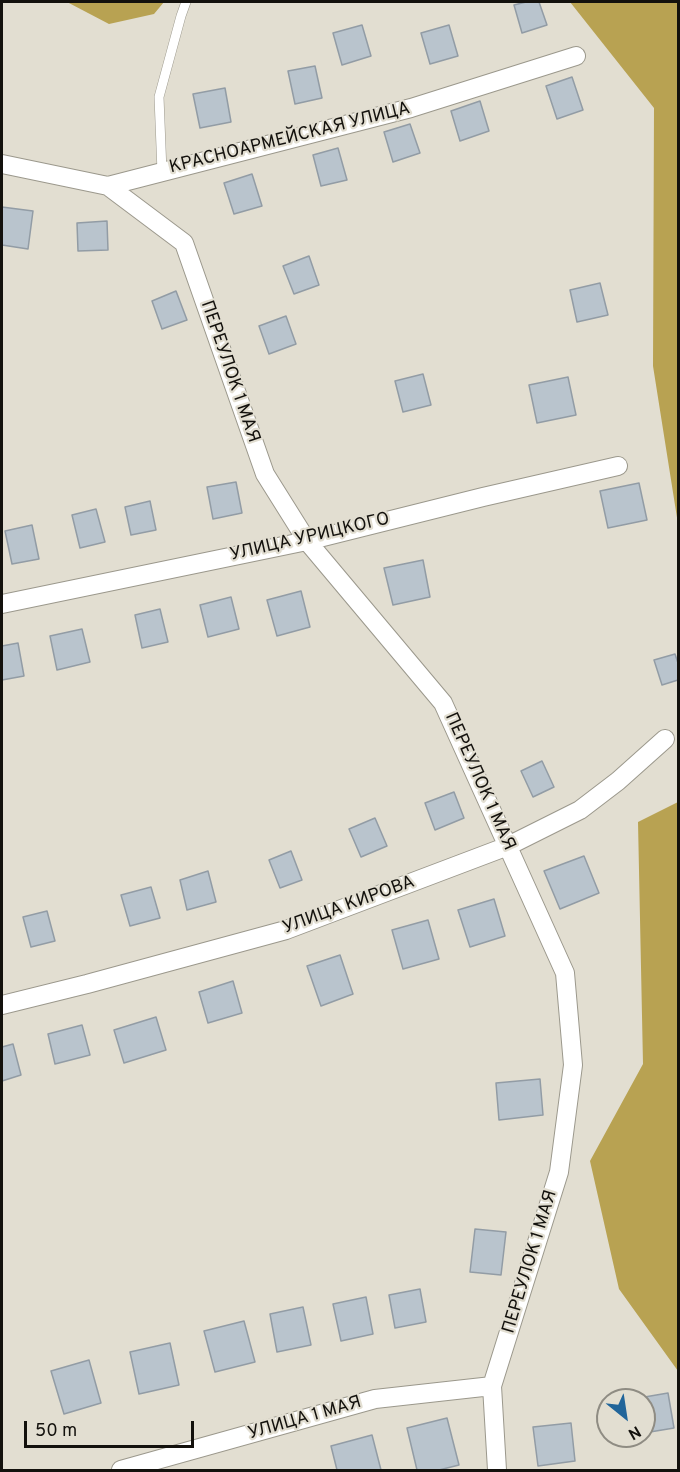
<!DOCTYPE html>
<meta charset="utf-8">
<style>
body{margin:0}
#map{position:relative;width:680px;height:1472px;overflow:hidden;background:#e2ded1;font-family:Overpass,sans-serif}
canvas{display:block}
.frame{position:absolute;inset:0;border:3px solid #13110d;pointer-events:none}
.north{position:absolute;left:596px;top:1388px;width:60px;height:60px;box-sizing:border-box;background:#e2ded1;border:2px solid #8f8c83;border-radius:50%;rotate:150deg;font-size:16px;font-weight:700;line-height:24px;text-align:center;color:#13110d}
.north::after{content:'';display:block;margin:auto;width:21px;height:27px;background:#21659a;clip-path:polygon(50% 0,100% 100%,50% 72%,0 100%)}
.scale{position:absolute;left:24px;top:1421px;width:170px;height:27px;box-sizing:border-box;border:3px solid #13110d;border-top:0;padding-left:8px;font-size:18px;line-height:21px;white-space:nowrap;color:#13110d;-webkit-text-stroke:4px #e2ded1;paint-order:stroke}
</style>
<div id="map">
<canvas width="680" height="1472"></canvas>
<div class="frame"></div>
<div class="north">N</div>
<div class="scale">50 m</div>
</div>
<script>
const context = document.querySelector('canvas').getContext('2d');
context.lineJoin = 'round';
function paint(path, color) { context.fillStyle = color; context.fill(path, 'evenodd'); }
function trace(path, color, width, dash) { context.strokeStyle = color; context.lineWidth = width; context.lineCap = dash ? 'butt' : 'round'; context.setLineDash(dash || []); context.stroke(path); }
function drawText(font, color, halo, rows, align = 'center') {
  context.font = font + ' Overpass,sans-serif'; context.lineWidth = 4.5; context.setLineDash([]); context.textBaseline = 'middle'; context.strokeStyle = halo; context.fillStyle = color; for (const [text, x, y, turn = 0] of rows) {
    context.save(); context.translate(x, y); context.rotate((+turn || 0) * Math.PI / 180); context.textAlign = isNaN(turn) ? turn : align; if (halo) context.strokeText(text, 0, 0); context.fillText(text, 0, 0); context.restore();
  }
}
paint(new Path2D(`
 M67 2H164L154 14 109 24Z
 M570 2H678V524L653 366 654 108Z
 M678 802V1371L619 1289 590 1161 643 1064 638 822Z`), '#b8a252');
const building = new Path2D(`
 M526 2H539L547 25 522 33 514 5Z
 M362 25 371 56 342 65 333 33Z
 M449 25 458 56 430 64 421 33Z
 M315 66 322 98 295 104 288 71Z
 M572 77 583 110 557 119 546 86Z
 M225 88 231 122 200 128 193 94Z
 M480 101 489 131 460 141 451 111Z
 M410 124 420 153 393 162 384 132Z
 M338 148 347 180 321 186 313 155Z
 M252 174 262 206 234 214 224 183Z
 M2 207 33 211 28 249 2 245Z
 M107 221 108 250 78 251 77 223Z
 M309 256 319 285 294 294 283 266Z
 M600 283 608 315 577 322 570 290Z
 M176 291 187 320 162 329 152 301Z
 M286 316 296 344 269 354 259 326Z
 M423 374 431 405 403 412 395 381Z
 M568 377 576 415 537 423 529 385Z
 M236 482 242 513 213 519 207 487Z
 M639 483 647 520 608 528 600 491Z
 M150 501 156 530 131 535 125 507Z
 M96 509 105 542 80 548 72 515Z
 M32 525 39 559 12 564 5 531Z
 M423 560 430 597 393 605 384 568Z
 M301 591 310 627 277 636 267 600Z
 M231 597 239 629 208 637 200 605Z
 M160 609 168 642 142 648 135 615Z
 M82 629 90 662 57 670 50 636Z
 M18 643 24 676 2 680V646Z
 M675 654 678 663V680L662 685 654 660Z
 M542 761 554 787 533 797 521 771Z
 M454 792 464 818 435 830 425 803Z
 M375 818 387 846 361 857 349 829Z
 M291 851 302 880 280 888 269 860Z
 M584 856 599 893 560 909 544 871Z
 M208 871 216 902 187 910 180 880Z
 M151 887 160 918 130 926 121 895Z
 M494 899 505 936 470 947 458 910Z
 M47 911 55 941 31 947 23 917Z
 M428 920 439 959 403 969 392 930Z
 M340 955 353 994 321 1006 307 966Z
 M233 981 242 1013 208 1023 199 992Z
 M156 1017 166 1050 124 1063 114 1030Z
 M82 1025 90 1055 55 1064 48 1034Z
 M13 1044 21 1075 2 1081V1047Z
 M540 1079 543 1115 499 1120 496 1083Z
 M475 1229 506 1232 501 1275 470 1272Z
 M420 1289 426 1322 395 1328 389 1295Z
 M366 1297 373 1334 341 1341 333 1304Z
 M303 1307 311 1345 277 1352 270 1314Z
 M244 1321 255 1362 215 1372 204 1331Z
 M170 1343 179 1385 139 1394 130 1352Z
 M89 1360 101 1403 64 1414 51 1371Z
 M668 1393 674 1428 644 1433V1400H634L633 1399Z
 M447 1418 459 1465 439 1470H417L407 1428Z
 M571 1423 575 1461 538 1466 533 1427Z
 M372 1435 381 1470H337L331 1446Z`);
paint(building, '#b9c4cd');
trace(building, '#929ca5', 1.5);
const lane = new Path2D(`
 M162 172 159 97 181 16 186 2`);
const street = new Path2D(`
 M2 164 108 186 411 108 576 56
 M108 186 184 243 265 474 307 541 443 703 565 973 573 1065 559 1172 492 1386 497 1470
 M2 604 307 541 483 497 618 466
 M2 1005 87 984 286 930 508 846 580 810 618 781 665 739
 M121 1470 375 1399 492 1386`);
trace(lane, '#9b988c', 10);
trace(street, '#9b988c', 20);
trace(lane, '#fff', 9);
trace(street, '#fff', 18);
drawText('18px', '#13110d', '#e2ded1', [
 ["КРАСНОАРМЕЙСКАЯ УЛИЦА",290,139,-14],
 ["ПЕРЕУЛОК 1 МАЯ",229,372,71],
 ["УЛИЦА УРИЦКОГО",310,538,-13],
 ["ПЕРЕУЛОК 1 МАЯ",479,782,66],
 ["УЛИЦА КИРОВА",349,906,-20],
 ["ПЕРЕУЛОК 1 МАЯ",531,1262,-73],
 ["УЛИЦА 1 МАЯ",305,1419,-16]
]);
</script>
